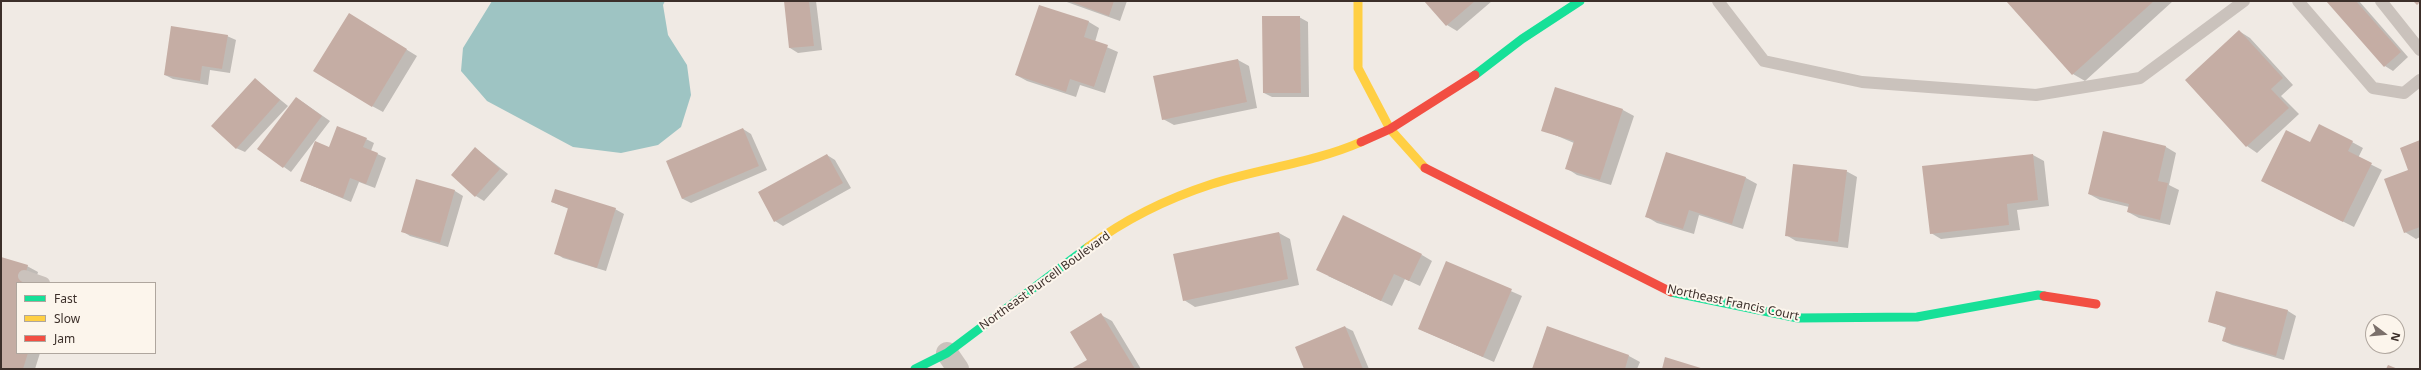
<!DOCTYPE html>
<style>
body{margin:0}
#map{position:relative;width:2421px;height:370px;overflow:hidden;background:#f0eae4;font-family:"Noto Sans",sans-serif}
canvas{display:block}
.frame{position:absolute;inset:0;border:2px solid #3c2f2a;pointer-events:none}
.legend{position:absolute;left:16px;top:282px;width:140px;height:72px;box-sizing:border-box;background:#fcf5ec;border:1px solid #afa69e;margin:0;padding:5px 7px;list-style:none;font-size:12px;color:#3c2f2a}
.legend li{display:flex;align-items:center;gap:8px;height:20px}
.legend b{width:20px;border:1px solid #afa69e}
.north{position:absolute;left:2365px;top:314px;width:40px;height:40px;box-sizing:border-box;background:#fcf5ec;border:1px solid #afa69e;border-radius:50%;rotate:106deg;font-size:11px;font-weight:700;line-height:16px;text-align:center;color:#3c2f2a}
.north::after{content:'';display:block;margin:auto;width:14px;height:18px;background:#7b706b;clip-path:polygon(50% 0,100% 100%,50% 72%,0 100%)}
</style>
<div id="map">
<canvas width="2421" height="370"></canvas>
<div class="frame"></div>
<ul class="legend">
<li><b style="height:5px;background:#16e098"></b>Fast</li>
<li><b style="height:5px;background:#ffcf43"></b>Slow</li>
<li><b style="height:5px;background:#f24e42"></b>Jam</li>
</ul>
<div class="north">N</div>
</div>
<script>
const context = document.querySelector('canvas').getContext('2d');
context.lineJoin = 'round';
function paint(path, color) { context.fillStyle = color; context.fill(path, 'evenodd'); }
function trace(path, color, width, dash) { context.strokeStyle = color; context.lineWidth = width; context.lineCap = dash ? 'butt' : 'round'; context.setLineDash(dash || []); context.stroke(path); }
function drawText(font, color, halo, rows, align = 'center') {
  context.font = font + ' "Noto Sans",sans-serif'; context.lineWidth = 4; context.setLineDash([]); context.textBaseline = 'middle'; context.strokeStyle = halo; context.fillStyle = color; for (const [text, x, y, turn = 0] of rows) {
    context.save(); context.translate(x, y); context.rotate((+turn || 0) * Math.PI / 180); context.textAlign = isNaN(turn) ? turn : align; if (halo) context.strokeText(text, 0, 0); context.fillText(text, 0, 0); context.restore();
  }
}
paint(new Path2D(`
 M492 1H665L663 5 668 35 687 65 691 95 681 127 658 145 621 153 573 147 487 101 461 71 463 48Z`), '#9ec4c3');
paint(new Path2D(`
 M785 1H816L822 50 798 53 790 48Z
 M1064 1H1127L1120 21Z
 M1426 1H1492L1457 31 1447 25Z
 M2007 1H2173L2085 81 2073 74Z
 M2328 1H2359L2408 57 2393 71 2385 66Z
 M1040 6 1089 22 1099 28 1095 42 1118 52 1105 93 1080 85 1076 97 1027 81 1016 75Z
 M1299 17 1308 22 1309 97H1272L1264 93Z
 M360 21 417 56 383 112 372 106Z
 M2239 31 2250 38 2293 85 2281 96 2299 114 2257 153 2247 146Z
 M227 36 236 40 230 73 210 70 208 85 173 79 165 75Z
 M1238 60 1249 66 1257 108 1174 125 1163 119Z
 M255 79 288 106 245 152 236 148Z
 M1556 88 1623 110 1634 116 1611 185 1577 175 1566 168 1574 143 1543 130Z
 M297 98 330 121 291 172 259 149Z
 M743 129 751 134 767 170 691 203 683 199 667 162Z
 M2104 132 2166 147 2176 153 2169 185 2179 190 2170 225 2139 218 2128 212 2129 207 2100 200 2089 194Z
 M366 139 374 143 371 151 386 158 375 188 359 182 351 202 301 181 329 148Z
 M2420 141V237L2416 239 2405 232 2410 171Z
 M2352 142 2363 148 2358 158 2382 170 2354 227 2262 181 2310 144Z
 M475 148 508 174 484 201 476 196Z
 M1667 153 1746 178 1757 184 1743 229 1699 215 1694 234 1657 223 1647 217Z
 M827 155 835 160 851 188 783 226 775 221Z
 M2033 155 2044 161 2049 206 2017 210 2020 230 1941 239 1931 233Z
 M1846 171 1857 177 1848 248 1796 241 1786 235Z
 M417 180 455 191 463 196 448 247 410 236 402 231Z
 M552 202 615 209 624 214 606 271 563 258 555 253 569 209Z
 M1279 233 1290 239 1299 285 1195 307 1184 300Z
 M1422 255 1432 261 1420 286 1405 279 1392 306 1328 276Z
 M1 258 27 266 38 272 35 283H17V353H40L35 369H1Z
 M1447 263 1522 296 1494 362 1419 329Z
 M2217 292 2288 311 2296 316 2284 360 2232 345 2223 341 2226 328 2209 321Z
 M1101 315 1112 321 1141 369H1073L1088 360Z
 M1345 327 1353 331 1369 369H1305Z
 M1547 327 1629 356 1640 362 1637 369H1533Z`), '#0003');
paint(new Path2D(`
 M784 1H809L814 46 789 48Z
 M1069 1H1114L1109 16Z
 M1424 1H1475L1446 26Z
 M2006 1H2154L2072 75Z
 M2326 1H2356L2401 52 2384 67Z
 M2413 1H2420V2L2417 5Z
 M1039 5 1089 21 1084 37 1108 45 1094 87 1070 79 1066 92 1015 75Z
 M349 13 407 49 372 107 313 71Z
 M1262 16H1300L1301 93H1263Z
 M171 26 228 35 222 69 202 66 200 81 164 75Z
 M2239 30 2283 78 2271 89 2289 108 2246 147 2185 80Z
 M1238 59 1247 102 1162 120 1153 76Z
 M255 78 280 100 236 149 211 126Z
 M1555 87 1623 109 1600 180 1565 169 1574 141 1541 131Z
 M296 97 322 116 283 168 257 149Z
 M2319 124 2353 141 2348 151 2372 163 2343 222 2261 181 2286 130 2310 142Z
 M337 126 367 138 363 147 378 153 366 184 350 178 343 198 300 181 315 141 329 147Z
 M743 128 759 166 682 199 666 161Z
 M2103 131 2166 146 2158 181 2168 183 2160 220 2127 212 2129 204 2088 194Z
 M2420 140V227L2404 233 2384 179 2408 170 2400 148Z
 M475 147 500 169 475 197 451 175Z
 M1666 152 1746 177 1732 224 1689 210 1683 229 1645 217Z
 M827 154 843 183 774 222 758 192Z
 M2033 154 2038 200 2007 204 2009 225 1930 234 1922 166Z
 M1793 164 1847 170 1838 242 1785 236Z
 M416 179 455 190 440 243 401 232Z
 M555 189 616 208 597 268 554 254 568 208 551 202Z
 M1343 215 1422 254 1409 281 1394 274 1381 301 1316 270Z
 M1279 232 1288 279 1183 301 1173 254Z
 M1 257 28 265 23 283H17L16 307 17 353H28L23 369H1Z
 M1446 261 1512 289 1483 357 1418 329Z
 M2216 291 2288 310 2276 356 2222 341 2226 327 2208 322Z
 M1101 313 1135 369H1071L1087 360 1070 332Z
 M1345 326 1363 369H1304L1295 347Z
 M1547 326 1629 355 1625 369H1532Z
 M1665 357 1704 369H1662Z
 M2388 365 2398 369H2386Z`), '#c5ada4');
trace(new Path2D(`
 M1718 1 1764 61 1862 82 2036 95 2140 78 2244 1
 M2298 1 2373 88 2404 93 2420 80
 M2381 1 2420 50
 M24 276 44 283`), '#cac2bc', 12);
trace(new Path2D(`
 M947 353 958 369`), '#cac2bc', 22);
trace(new Path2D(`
 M1475 75 1522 39 1580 1
 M1671 292 1798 318 1917 317 2038 295 2044 296
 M915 369 947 353 1088 247`), '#16e098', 9);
trace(new Path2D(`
 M1358 1V68L1390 129 1425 168
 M1088 247C1124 220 1169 198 1212 184 1261 168 1313 163 1361 142`), '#ffcf43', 9);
trace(new Path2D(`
 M1361 142 1390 129 1475 75
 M1425 168 1671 292
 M2044 296 2096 304`), '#f24e42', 9);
drawText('12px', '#3c2f2a', '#fcf5ec', [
 ["Northeast Purcell Boulevard",1045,281,-36],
 ["Northeast Francis Court",1733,303,12]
]);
</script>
